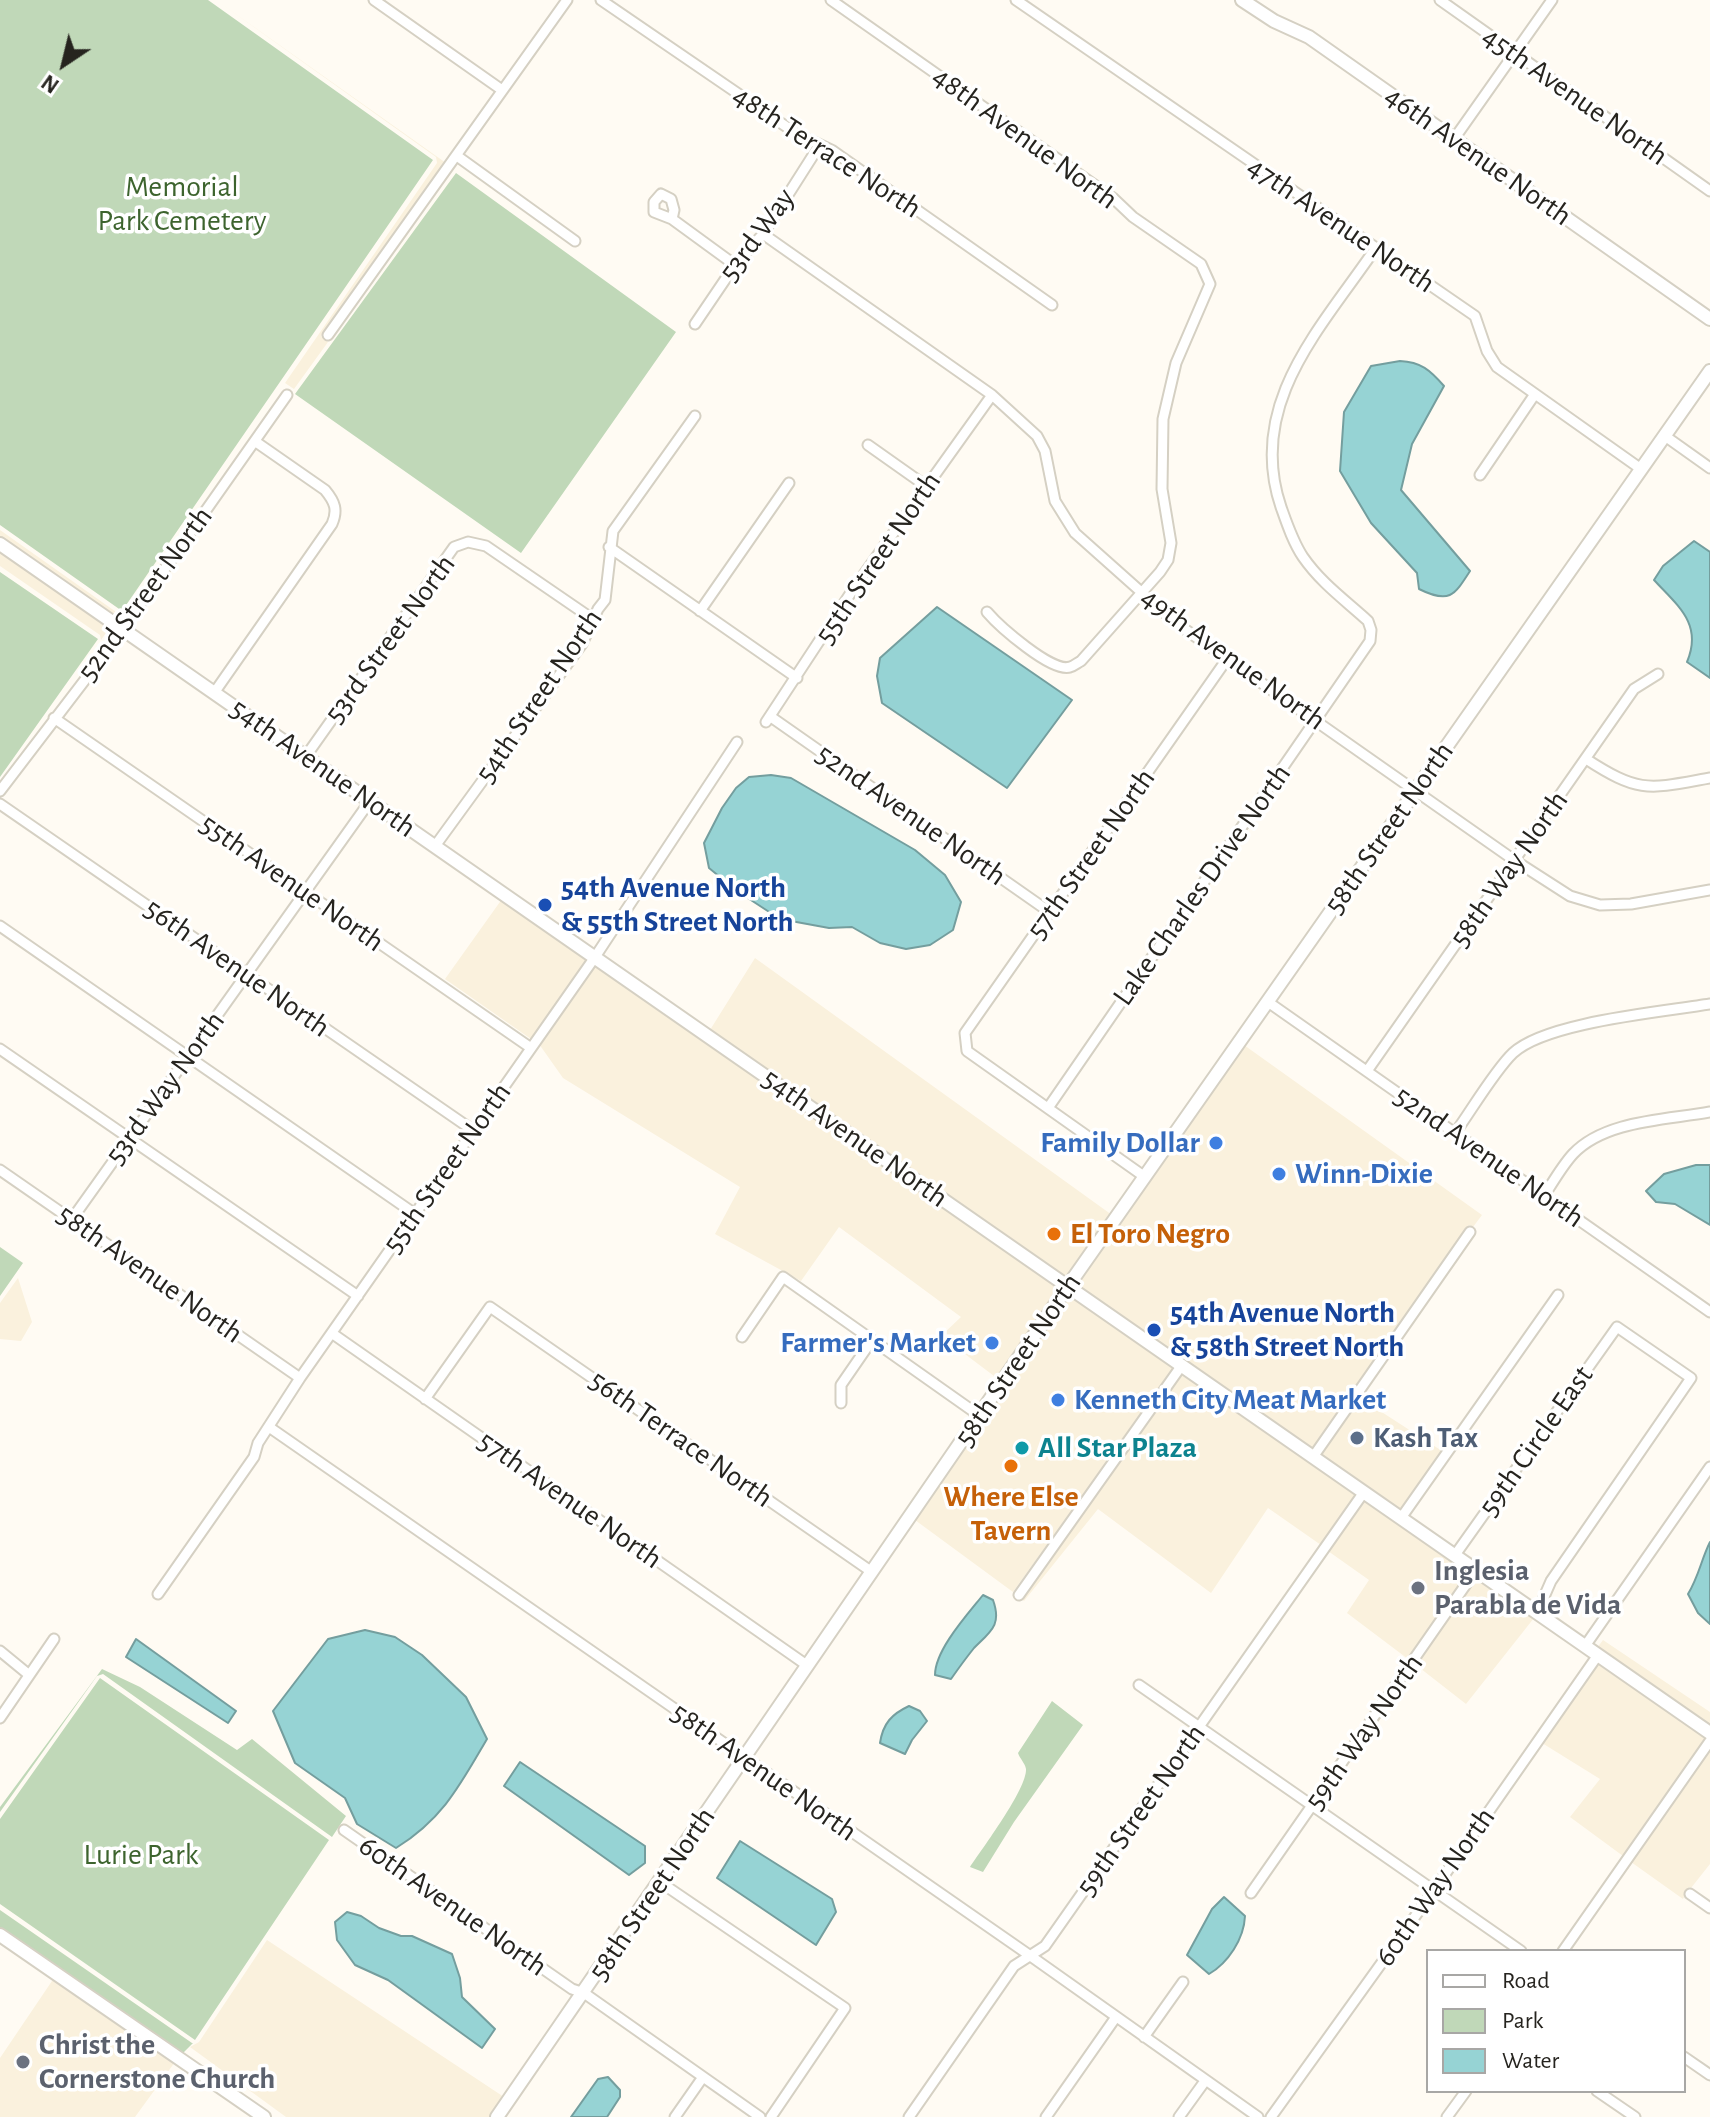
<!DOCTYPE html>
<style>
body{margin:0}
#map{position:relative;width:1710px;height:2117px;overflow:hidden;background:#fffbf3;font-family:"Alegreya Sans",sans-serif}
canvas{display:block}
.legend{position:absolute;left:1426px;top:1949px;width:260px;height:144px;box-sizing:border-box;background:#fff;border:2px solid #a8a7a5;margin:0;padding:10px 14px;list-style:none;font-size:24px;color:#26241f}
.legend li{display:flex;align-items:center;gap:16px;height:40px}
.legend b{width:40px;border:2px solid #a8a7a5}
.north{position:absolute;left:24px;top:24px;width:80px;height:80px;-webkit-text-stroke:6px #fff;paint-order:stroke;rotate:215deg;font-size:22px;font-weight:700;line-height:32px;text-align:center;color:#26241f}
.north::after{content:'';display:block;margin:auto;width:28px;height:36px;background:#26241f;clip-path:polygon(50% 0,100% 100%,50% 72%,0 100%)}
</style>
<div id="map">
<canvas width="1710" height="2117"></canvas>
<ul class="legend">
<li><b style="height:10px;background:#fff"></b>Road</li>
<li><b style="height:22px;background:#c0d8b8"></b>Park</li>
<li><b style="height:22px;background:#96d3d4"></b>Water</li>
</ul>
<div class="north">N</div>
</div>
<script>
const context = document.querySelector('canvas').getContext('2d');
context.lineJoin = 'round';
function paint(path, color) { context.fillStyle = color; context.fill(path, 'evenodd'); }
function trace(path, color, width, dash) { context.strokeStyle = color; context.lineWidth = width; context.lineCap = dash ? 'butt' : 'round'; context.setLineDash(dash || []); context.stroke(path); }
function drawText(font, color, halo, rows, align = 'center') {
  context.font = font + ' "Alegreya Sans",sans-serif'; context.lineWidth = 7; context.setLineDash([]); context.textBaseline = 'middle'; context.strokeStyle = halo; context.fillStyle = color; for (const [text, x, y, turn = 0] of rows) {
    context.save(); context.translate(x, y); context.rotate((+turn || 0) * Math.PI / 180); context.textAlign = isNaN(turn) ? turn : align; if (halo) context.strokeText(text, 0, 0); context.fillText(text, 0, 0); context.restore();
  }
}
paint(new Path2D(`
 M216 0 446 163 321 336 328 342 294 389 285 383 437 163 436 157Z
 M0 530 119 614 116 618 0 537Z
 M0 551 110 627 101 640 100 635 0 566Z
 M502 899 588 959 531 1039 445 979Z
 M755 958 1112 1215 1067 1279 710 1030Z
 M596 965 1061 1288 998 1379 941 1336 961 1317 839 1227 801 1281 715 1234 740 1187 563 1078 539 1044Z
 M1244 1045 1482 1215 1473 1227 1469 1225 1312 1449 1075 1284Z
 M18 1278 32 1322 21 1341 0 1339V1303Z
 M1069 1293 1175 1367 1013 1592 915 1520Z
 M1183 1373 1357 1494 1321 1545 1268 1508 1211 1593 1098 1509 1024 1601 1021 1598Z
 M1360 1398 1442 1451 1400 1510 1320 1455Z
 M1365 1499 1469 1572 1408 1659 1347 1613 1369 1580 1328 1551Z
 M1477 1577 1534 1618 1466 1704 1416 1665Z
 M1603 1640 1710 1712V1726L1597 1648Z
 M1598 1662 1706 1737 1623 1856 1570 1817 1600 1779 1542 1743Z
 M1710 1749V1864L1691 1888 1689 1887 1683 1899 1631 1862Z
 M267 1940 504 2097 491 2117H286L190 2047 199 2042Z
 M54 1978 175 2062 135 2117H0V2058Z`), '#faf1dd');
paint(new Path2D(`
 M0 0H208L433 160 122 611 0 525Z
 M456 173 676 332 521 553 295 394Z
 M0 572 98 639 0 777Z
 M0 1247 23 1263 0 1296Z
 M102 1669 140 1687 237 1750 252 1739 346 1816 332 1837 103 1674 97 1676 0 1812V1807Z
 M100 1678 329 1840 195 2040 0 1904V1819Z
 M1052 1701 1083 1725 1014 1822 983 1872 970 1867C982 1849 1027 1789 1026 1769 1025 1763 1020 1759 1018 1753Z
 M0 1910 192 2043H193L182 2054 0 1928Z`), '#c0d8b8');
const water = new Path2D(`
 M1400 361C1421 362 1430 370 1444 386L1412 444 1401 490 1470 571C1454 596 1449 604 1419 589L1417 573 1371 523 1340 471 1344 412 1371 366Z
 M1694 541 1710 552V678L1687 662C1703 624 1678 606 1654 580L1663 566Z
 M937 607 1072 700 1007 788 882 703 877 676 880 658Z
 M771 775 791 778 915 850 945 875 961 902 953 930 930 945 906 949 880 943 852 927 829 928 780 919 737 891 709 868 704 843 722 808 736 788 749 777Z
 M1696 1165H1710V1225L1675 1204 1656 1202 1646 1191 1664 1174Z
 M1710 1542V1624L1698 1613 1688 1594C1699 1576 1701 1560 1710 1542Z
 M983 1595 993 1600C1002 1625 991 1631 974 1648 966 1658 958 1669 951 1679L935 1675C935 1650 967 1615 983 1595Z
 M365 1630 395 1637 422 1655 466 1697 487 1739C460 1785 443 1819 396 1848L357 1824 345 1798 295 1763 273 1711 328 1639Z
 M136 1639 236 1711 228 1723 126 1657Z
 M909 1706 920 1711 927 1721 912 1740 905 1754 880 1743C883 1723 892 1714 909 1706Z
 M520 1762 645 1846V1863L629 1875 504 1786Z
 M740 1841 832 1899 836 1912 816 1945 717 1878Z
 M1224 1897 1245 1916C1244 1939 1228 1963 1209 1974L1187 1955 1212 1909Z
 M347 1912 361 1916 379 1928 401 1936H412L452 1954 460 1978 462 1997 495 2029 482 2048 388 1980 355 1965 337 1940 335 1922Z
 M608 2077 620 2090V2097L607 2117H571L598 2079Z`);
paint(water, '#96d3d4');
trace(water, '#749e9e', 2);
const street = new Path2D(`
 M374 0 502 90
 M601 0 797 134 833 151 1052 305
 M831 0 1113 198 1133 217 1201 264 1210 284 1176 363 1163 419 1162 489 1171 543 1168 560 1160 572 1081 661C1077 663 1074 666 1070 667 1052 673 999 626 987 612
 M1016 0 1475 316 1487 351 1497 367 1641 469
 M1440 0 1710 191
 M1454 139 1552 0
 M457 156 575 241
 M672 219 674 210 671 199 661 194 654 202V212L672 219 735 265
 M763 234 992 395 1037 436 1045 451 1055 501 1075 533 1176 623 1514 860 1570 896 1600 905 1631 904 1710 890
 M695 324 735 265 763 234 819 146
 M328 335 567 0
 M1665 436 1710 468
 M868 445 926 486
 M1480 475 1535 394
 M609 547 797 678
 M700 611 789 483
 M214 693 332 524C338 510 335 502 325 490L256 442
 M771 717 1051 913
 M54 718 531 1048
 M766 722 852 591 992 395
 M306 756 454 547 468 542 486 546 594 620
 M1586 759C1640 794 1649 789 1710 778
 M0 791 107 651 287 395
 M0 804 474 1131
 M435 846 582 644 598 609 605 600 613 531 695 416
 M0 926 415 1214
 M1268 1002 1710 1312
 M0 1049 358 1296
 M1367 1071 1634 689 1658 674
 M1048 1108 1370 641 1371 630 1368 621C1345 600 1321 583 1303 557 1293 542 1287 524 1281 507 1246 404 1321 328 1375 249
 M1455 1133C1471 1111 1495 1070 1513 1053 1546 1022 1662 1012 1710 1004
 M0 1170 300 1378
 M1145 1177 967 1051 965 1033 1227 659
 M1544 1196C1553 1182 1562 1166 1573 1154 1605 1120 1667 1120 1710 1112
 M72 1219 370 801
 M333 1334 808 1666
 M742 1337 783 1277 980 1416
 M425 1399 490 1307 872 1572
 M841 1403V1385L872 1340
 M269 1427 1032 1957 1258 2117
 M1313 1457 1470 1232
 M1401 1518 1558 1295
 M1455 1555 1617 1327 1691 1378 1551 1581 1537 1613
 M158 1594 254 1457 258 1443 300 1378 595 957 737 742
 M1019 1595 1182 1365
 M1585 1646 1710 1467
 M0 1651 28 1674
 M1139 1685 1521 1951
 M0 1718 54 1639
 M344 1830 572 1989 584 1993 760 2117
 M660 1882 845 2008 771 2117
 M1251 1893 1476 1570
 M1690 1894 1710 1908
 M1563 1951 1710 1741
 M1144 2037 1183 1982
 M1684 2057 1710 2075
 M1597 2091 1635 2117
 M675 2117 703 2077
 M909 2117 1014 1966 1045 1946 1364 1492
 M1046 2117 1116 2017
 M1179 2117 1205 2081
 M1271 2117 1434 1890 1598 1655
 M1447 2117 1466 2091`);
const secondary = new Path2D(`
 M1242 0 1274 21 1309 37 1710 319
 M0 544 1710 1733
 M0 1935 264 2117
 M497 2117 1068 1286 1710 371`);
trace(street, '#d5d0c3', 13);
trace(secondary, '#d5d0c3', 16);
trace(street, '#fff', 9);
trace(secondary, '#fff', 12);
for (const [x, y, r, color] of [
 [545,905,8,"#1a4fb4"],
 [1216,1143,8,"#3f7fe0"],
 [1279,1174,8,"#3f7fe0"],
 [1054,1234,8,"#e8710a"],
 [1154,1330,8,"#1a4fb4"],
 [992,1343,8,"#3f7fe0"],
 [1058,1400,8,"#3f7fe0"],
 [1357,1438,8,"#5c6f8a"],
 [1022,1448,8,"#0f9aa8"],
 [1011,1466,8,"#e8710a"],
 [1418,1588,8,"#6b7280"],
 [23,2062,8,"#6b7280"]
]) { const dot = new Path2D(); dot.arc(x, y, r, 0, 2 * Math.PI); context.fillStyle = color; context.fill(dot); trace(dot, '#fff', 3); }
drawText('30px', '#26241f', '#fff', [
 ["45th Avenue North",1575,96,35],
 ["48th Avenue North",1025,138,36],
 ["48th Terrace North",827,152,33],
 ["46th Avenue North",1478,156,35],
 ["47th Avenue North",1341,225,34],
 ["53rd Way",757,235,-54],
 ["55th Street North",878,558,-56],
 ["52nd Street North",145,594,-54],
 ["53rd Street North",390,639,-54],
 ["49th Avenue North",1233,659,36],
 ["54th Street North",539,696,-56],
 ["54th Avenue North",323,768,35],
 ["52nd Avenue North",911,815,35],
 ["58th Street North",1389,828,-55],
 ["57th Street North",1091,854,-55],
 ["58th Way North",1509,869,-55],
 ["55th Avenue North",292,883,35],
 ["Lake Charles Drive North",1202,885,-55],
 ["56th Avenue North",237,968,35],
 ["53rd Way North",165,1088,-54],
 ["54th Avenue North",855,1138,35],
 ["52nd Avenue North",1489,1157,35],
 ["55th Street North",447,1168,-55],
 ["58th Avenue North",150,1274,35],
 ["58th Street North",1018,1360,-56],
 ["56th Terrace North",681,1439,35],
 ["59th Circle East",1536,1441,-55],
 ["57th Avenue North",570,1500,35],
 ["59th Way North",1364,1732,-55],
 ["58th Avenue North",764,1772,35],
 ["59th Street North",1141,1810,-55],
 ["60th Way North",1435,1887,-55],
 ["58th Street North",652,1894,-56],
 ["60th Avenue North",453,1906,35]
]);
drawText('30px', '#3d642e', '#fff', [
 ["Memorial",182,187],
 ["Park Cemetery",182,221],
 ["Lurie Park",141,1855]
]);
drawText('bold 30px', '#164399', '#fff', [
 ["54th Avenue North",561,888],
 ["& 55th Street North",561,922],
 ["54th Avenue North",1170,1313],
 ["& 58th Street North",1170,1347]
], 'left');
drawText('bold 30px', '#366cbe', '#fff', [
 ["Family Dollar",1200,1143],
 ["Winn-Dixie",1295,1174,"left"],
 ["Farmer's Market",976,1343],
 ["Kenneth City Meat Market",1074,1400,"left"]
], 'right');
drawText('bold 30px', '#c56008', '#fff', [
 ["El Toro Negro",1070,1234],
 ["Where Else",1011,1497,"center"],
 ["Tavern",1011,1531,"center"]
], 'left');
drawText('bold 30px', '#4e5e75', '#fff', [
 ["Kash Tax",1373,1438]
], 'left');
drawText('bold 30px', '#0d838f', '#fff', [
 ["All Star Plaza",1038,1448]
], 'left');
drawText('bold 30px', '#5b616d', '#fff', [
 ["Inglesia",1434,1571],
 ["Parabla de Vida",1434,1605],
 ["Christ the",39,2045],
 ["Cornerstone Church",39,2079]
], 'left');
</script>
